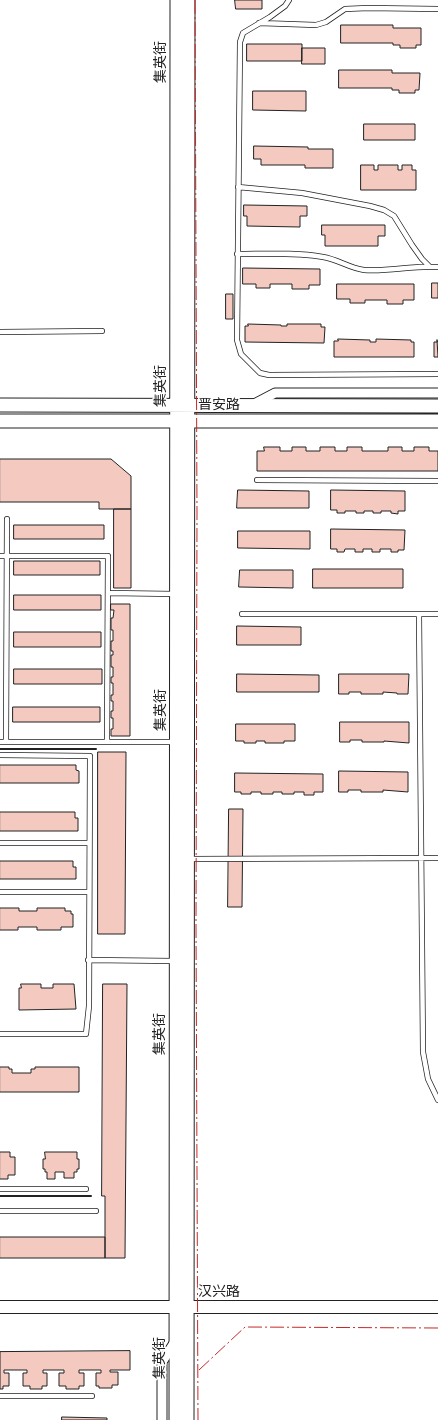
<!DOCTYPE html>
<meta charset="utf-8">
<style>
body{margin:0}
canvas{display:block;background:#fff}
</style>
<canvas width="438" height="1420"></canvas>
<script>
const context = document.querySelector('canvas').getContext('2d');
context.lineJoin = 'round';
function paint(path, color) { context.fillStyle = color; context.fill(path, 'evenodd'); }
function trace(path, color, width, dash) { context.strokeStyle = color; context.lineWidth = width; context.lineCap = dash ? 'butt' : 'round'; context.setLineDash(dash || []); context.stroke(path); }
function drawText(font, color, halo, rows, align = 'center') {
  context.font = font + ' Mulish,"Noto Sans SC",sans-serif'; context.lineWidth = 3; context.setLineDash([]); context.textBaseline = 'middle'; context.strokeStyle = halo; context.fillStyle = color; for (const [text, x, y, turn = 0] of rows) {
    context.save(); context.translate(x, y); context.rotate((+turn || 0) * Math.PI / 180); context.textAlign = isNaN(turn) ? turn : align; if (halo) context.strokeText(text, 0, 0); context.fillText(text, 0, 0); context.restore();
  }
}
const building = new Path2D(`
 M235 0H262V9H236Z
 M341 25H393V28H421V45H416V48H400V45H393V43H341Z
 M247 44H302V61H247Z
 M302 48H325V64H302Z
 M339 70H392V73H420L419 90H415V93H399V90H392V88H339Z
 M253 91H306V111L253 110Z
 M364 124H415V140H364Z
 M254 146 308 147V149H333V168H305V165H261V159H254Z
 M361 165H374V170H378V165H398V170H402V165H412V170H416V190H361Z
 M244 205 307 206V216H300V227L247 226V216H244Z
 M322 225H385V236H378V246H325V235H322Z
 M243 268 320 269V285H309V289H292V284H270V288H256V284H243Z
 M432 283H438V298H432Z
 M337 284H414V300H403V304H387V300H365V303H350V299H337Z
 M226 294H233V319H226Z
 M248 324 281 325V326H287V324H321V327H325L324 343 245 342V326H248Z
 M338 339 370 340V342H376V339L411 340V342H414V357H334V341H338Z
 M437 340 438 357H434V342H437Z
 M264 447H280V451H292V447H306V451H320V447H335V451H347V447H362V451H388V447H402V451H414V447H429V451H438V471H257V451H264Z
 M0 459H111L131 476V509H99V502H0Z
 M238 490 309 491V508H237Z
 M331 490 405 491V511H398V514L391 513V511H381V513H373V511H364V513H356V511H345V513H337V510H331Z
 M114 509H131V588H114Z
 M14 525H104V539H14Z
 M331 529 405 530 404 550H398V552H391V549H380V552H372V549H363V552H355V549H345L344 552H337V549H331Z
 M238 531H310V549L238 548Z
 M14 561H100V575H14Z
 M313 569H403V588H313Z
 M240 570H293V588L239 587Z
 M14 595H101V610H14Z
 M111 604H130V736H111V729H113V718H111V711H113V701H111V695H113V683H111V677H113V667H111V655H113V651H111V641H113V630H111V618H113L114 610H111Z
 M237 626 301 627V645H237Z
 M14 632H101V647H14Z
 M14 669H102V684H14Z
 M237 674 319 675V692H237Z
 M339 674H409L408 694H397V693L383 692V694H361V692H349V694H339Z
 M13 707H100V722H13Z
 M340 722H409V743L384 741V742H362V740H350V742H340Z
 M236 724H295V741H284V743H265V741H256V743H244V741H236Z
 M98 752H126L125 934H98Z
 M0 765H76V770L79 771V783H0Z
 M339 771 408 772V792L383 790V792H361V790H348V792H339Z
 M235 773 323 774V792H314V795H304V792H294V794H282V792H273V794H261V792H251V794H241V792H235Z
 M229 809H243L242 907H228Z
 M0 812H75V818H78V831H0Z
 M0 861H73V867H76V879H0Z
 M0 908H19V911H37V908H65V911H71V914H73V927H61V930H37V927H18V930H0Z
 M21 984H41V988H53V984H74L76 1009 19 1010V988H21Z
 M103 984H127L125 1258H105V1196H102Z
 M0 1067H9V1069H12V1073H31V1069H35V1067H79V1092H0Z
 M0 1152H10V1157H15V1175H8V1179H0Z
 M45 1152H77V1159H79V1169H77V1172H74V1178H64V1172H55V1179H47V1172H45V1169H43V1159H45Z
 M0 1237H105V1258H0Z
 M130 1351V1370H110V1372H118V1385H112V1388H99V1386H96V1373H101V1370H79V1373H84V1386H79V1389H66V1386H59V1373H64V1370H43V1373H47V1386H42V1389H30V1386H23V1373H27V1370H4V1373H9V1386H3V1389H0V1352Z
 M62 1417 107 1418V1420H62Z`);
paint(building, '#f3c9c0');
trace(building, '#222', 1);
const service = new Path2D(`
 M289 0 285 6 270 17 243 33 240 42 237 340 241 354 260 373 269 375 438 374
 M259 23 316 25 326 22 345 9 368 8 438 9
 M238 187 302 193 370 206 384 210 394 216 412 245 422 259 429 266
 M237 254C265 254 295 252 323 257 337 259 349 268 364 270 389 272 413 265 438 267
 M0 332 102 331
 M257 480 438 481
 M0 556H108L107 742
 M108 593 176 594
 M242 614H438
 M419 614 423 1052 428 1079 438 1100
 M0 742H174
 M6 742 7 519
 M0 755 90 756 89 1006 86 1034H0
 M0 843H89
 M188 859 438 858
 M0 892H89
 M88 960 175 961
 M0 1189H86
 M0 1211H96
 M0 1396H92`);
const minor = new Path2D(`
 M254 404 275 393H438
 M162 1420V1362L176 1340`);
const tertiary = new Path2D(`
 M0 1307H438`);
const secondary = new Path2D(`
 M0 405 438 406
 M0 421H438
 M176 1420 177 0
 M187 1420 188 0`);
trace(service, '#222', 6);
trace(minor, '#222', 11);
trace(tertiary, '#222', 14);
trace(secondary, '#222', 15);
trace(service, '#fff', 4.5);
trace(minor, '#fff', 9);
trace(tertiary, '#fff', 12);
trace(secondary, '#fff', 13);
trace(new Path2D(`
 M0 749H96
 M0 1196H91`), '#222', 2);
trace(new Path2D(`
 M195 0 197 513 196 923 198 1420
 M199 1370 245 1327 438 1328`), '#c62828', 1, [14, 3, 2, 3]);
drawText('14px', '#222', '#fff', [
 ["集英街",161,62,-90],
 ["集英街",161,386,-90],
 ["晋安路",219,405],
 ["集英街",161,710,-90],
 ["集英街",160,1034,-90],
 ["汉兴路",219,1292],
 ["集英街",160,1358,-90]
]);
</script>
